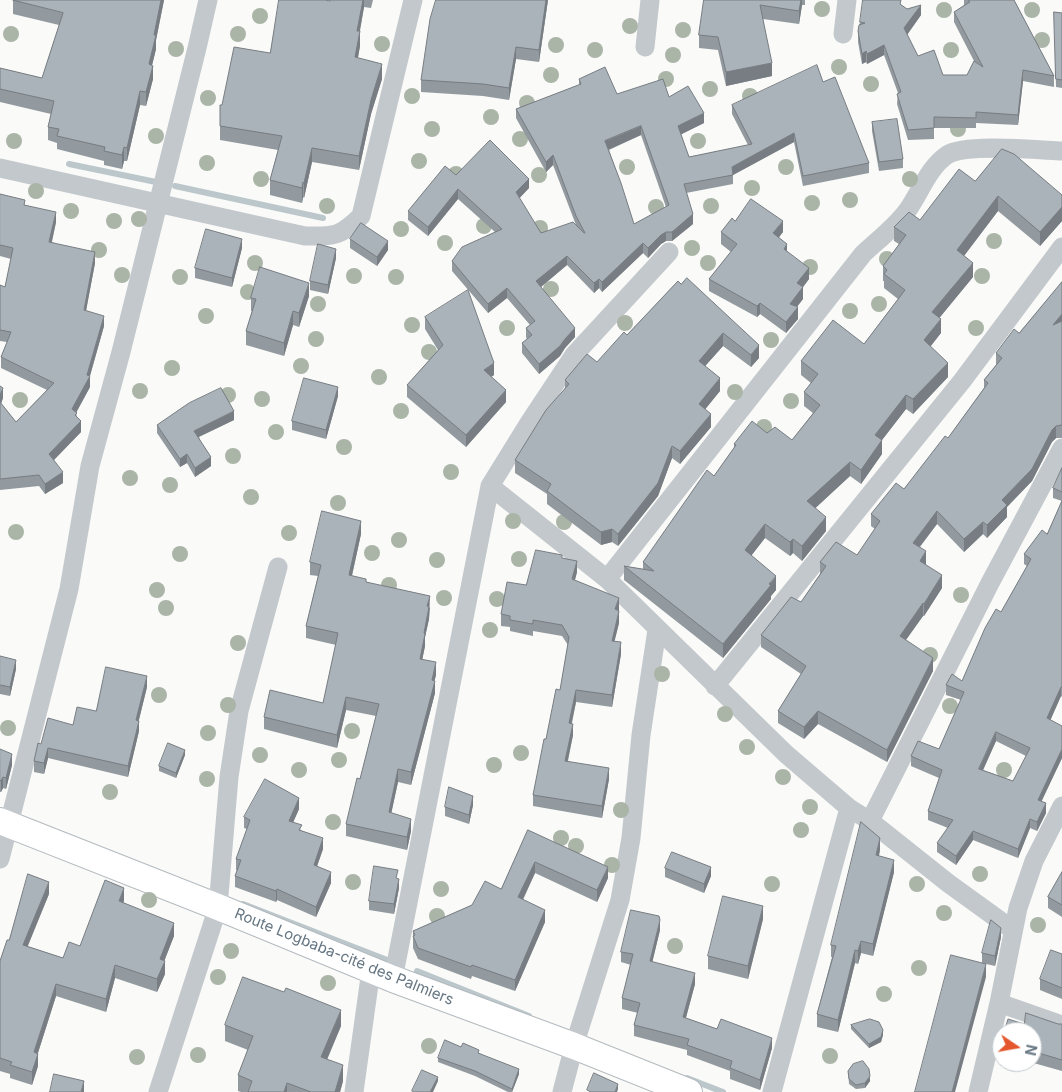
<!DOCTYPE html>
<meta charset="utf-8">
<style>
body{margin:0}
#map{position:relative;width:1062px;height:1092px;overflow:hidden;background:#fafaf8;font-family:Inter,sans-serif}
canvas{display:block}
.north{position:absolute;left:992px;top:1022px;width:50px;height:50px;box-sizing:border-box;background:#fff;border:1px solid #c1c8cd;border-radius:50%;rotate:102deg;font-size:14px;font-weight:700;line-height:20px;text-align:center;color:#657683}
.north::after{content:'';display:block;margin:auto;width:18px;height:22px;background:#e4572e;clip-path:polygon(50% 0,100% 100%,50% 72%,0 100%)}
</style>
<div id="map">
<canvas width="1062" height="1092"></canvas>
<div class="north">N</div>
</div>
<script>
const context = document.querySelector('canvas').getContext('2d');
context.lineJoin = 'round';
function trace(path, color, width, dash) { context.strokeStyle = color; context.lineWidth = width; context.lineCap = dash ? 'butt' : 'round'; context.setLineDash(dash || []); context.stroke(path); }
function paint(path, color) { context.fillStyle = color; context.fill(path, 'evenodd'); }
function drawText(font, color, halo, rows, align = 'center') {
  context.font = font + ' Inter,sans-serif'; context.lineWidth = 5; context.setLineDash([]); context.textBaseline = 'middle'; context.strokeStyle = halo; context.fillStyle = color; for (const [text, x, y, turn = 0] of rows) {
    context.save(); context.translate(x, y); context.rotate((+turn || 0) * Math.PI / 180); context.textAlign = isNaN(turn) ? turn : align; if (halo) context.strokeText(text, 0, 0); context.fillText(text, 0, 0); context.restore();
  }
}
trace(new Path2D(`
 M69 164 156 182
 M175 186 323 218
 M243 904 395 963
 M417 971 529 1016
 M687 1078 723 1092`), '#bbc7cb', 6);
const secondary = new Path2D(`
 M0 821 218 907 393 979 574 1046 689 1092`);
trace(secondary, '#b3babf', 28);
trace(new Path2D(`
 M843 34 847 0
 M645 47 650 0
 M0 168 305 236C333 236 339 238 361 216L413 0
 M490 486 607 579 786 754 849 808 870 821 948 883 1013 930
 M607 579 863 254C878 240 895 227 907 211 920 193 928 168 947 155 966 143 1038 150 1062 151
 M715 686 962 381 1062 247
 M870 821 990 583 1062 448
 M0 859 69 589 90 466 121 352 197 48 208 0
 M393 979 490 486 529 423 574 355 669 252
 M999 1003 1062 1025
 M158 1092 218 907 229 777 239 711 278 567
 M354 1092 371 970
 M562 1092 574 1046 620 900 631 838 641 735 657 630
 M772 1092 849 808
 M978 1092 999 1003 1018 908 1034 861 1062 806`), '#c3c8cc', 19);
trace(secondary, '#fff', 26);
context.fillStyle = '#aab4a7';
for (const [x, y] of [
 [822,9],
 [944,10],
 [1032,10],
 [260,16],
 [630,26],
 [683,30],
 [11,34],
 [238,34],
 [1042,40],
 [382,44],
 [556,45],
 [176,49],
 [595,50],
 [951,50],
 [673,55],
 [839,67],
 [551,75],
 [666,79],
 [871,84],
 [710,89],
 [412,96],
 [750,96],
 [208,98],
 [527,103],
 [491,117],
 [432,129],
 [958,129],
 [156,136],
 [520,139],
 [14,141],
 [698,141],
 [419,161],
 [207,163],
 [627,167],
 [786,167],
 [456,174],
 [539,175],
 [261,179],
 [910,179],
 [752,188],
 [36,191],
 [850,200],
 [812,203],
 [327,206],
 [711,206],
 [656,207],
 [71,211],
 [139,219],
 [114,221],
 [484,226],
 [540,228],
 [401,229],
 [994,241],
 [445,243],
 [692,248],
 [99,250],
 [887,259],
 [255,263],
 [708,263],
 [810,267],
 [122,275],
 [354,276],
 [982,276],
 [180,277],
 [396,277],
 [551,289],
 [248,292],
 [318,304],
 [879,304],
 [850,311],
 [206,316],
 [625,323],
 [412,325],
 [507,328],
 [976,328],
 [316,339],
 [771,340],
 [429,352],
 [301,366],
 [172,368],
 [379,377],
 [140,391],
 [735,392],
 [228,395],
 [262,399],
 [20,400],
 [791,401],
 [401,411],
 [764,427],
 [276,432],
 [344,447],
 [233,456],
 [451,472],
 [130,478],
 [170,485],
 [251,497],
 [338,503],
 [513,521],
 [564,522],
 [16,532],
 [289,533],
 [399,540],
 [372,553],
 [180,554],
 [519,559],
 [437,560],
 [389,585],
 [157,590],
 [961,595],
 [444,598],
 [497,599],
 [166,608],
 [490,630],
 [238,643],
 [930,655],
 [662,674],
 [159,695],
 [228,705],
 [950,706],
 [725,714],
 [8,728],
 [352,731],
 [208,733],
 [747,747],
 [521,753],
 [260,755],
 [339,760],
 [494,765],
 [299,770],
 [1004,770],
 [783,777],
 [207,779],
 [110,792],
 [810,807],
 [621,810],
 [333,822],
 [801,830],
 [561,838],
 [576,846],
 [612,865],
 [980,874],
 [353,882],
 [772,884],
 [917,884],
 [441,889],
 [149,900],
 [944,913],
 [437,916],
 [1038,925],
 [675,946],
 [231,951],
 [919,968],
 [218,977],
 [328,983],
 [884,994],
 [429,1046],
 [198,1055],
 [830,1056],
 [137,1057]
]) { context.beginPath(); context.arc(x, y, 8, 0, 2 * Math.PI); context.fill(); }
paint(new Path2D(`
 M13 0H164L156 40V49L152 65 153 79 146 106 140 105 127 161H124L122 169 104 165V161L57 149V143L48 140V127L51 114 0 102V68L42 78 59 25 13 14Z
 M330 0H373L371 8 364 7 360 31V46L358 58 382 79 371 114 359 170 312 162 304 198 303 197 302 203 270 195V180L278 150 220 140V105H222L270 53Z
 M548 0 539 62 516 59 509 100 483 96 421 92V80Z
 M704 0H805V5H802L799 24 763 19 772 76 726 86 718 50 699 48V35Z
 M964 0H1014L1054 76V87L1023 81 1018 125 976 123V128H934V139L908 140 897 104 898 93 884 55 867 64 866 62 862 64 858 42V31L860 22 901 5 907 9 921 15 907 35 918 56 943 75H967L974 61 954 22V12L964 5Z
 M1054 12 1062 13V88L1056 87Z
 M579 79 617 94 669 97 704 123 681 134 689 157 748 145 732 114V105L823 82 869 163V173L803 186 794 142 733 175V184L686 193 693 224 672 241H666L661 244 648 258 643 253 602 292 599 288 594 293 567 265 541 287 575 337 565 348 560 356 539 374 522 353V343L527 339 526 337V328L530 325 507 298 488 313 452 271V261L495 232 458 199 428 236 408 220V211L456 175 529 188 519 198 541 233 576 225 553 165 546 172 516 118V109L579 85ZM641 135 666 207 634 224 609 150Z
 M872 122 903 159V168L879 171 872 131Z
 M975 181 1062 195V221L1040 246 998 211 964 256 973 277 939 318 941 333 930 346 948 377 913 414 906 409 882 440V454L861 484 850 476 815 508 826 531 802 561 793 553 790 556 765 538 751 555 776 590 771 596V599L723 658 624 580V566L643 569V562L714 476 734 448V444L767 433 792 440 813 413 804 406V392L811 383 801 375V361L864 344 898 299 884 288V281H883V266L899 244 894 241V227L920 220Z
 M0 194 25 205 56 222 52 242 95 263 86 311 104 326 90 376V387L76 413 81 432 54 460 63 483 45 494 39 486 0 490V386L3 398 1 404 16 422 47 390 1 368V357L7 342 0 341V285L5 287 11 259 0 256Z
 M735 221 783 232 779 237 787 251 809 279 803 287V299L797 307 798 319 786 333 760 314 757 317 709 291V279L731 252 721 244V232Z
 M350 239 388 250 377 266 350 248Z
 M242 248 232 287 195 278V268Z
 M336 258 328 294 310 290V281Z
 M678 281 759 358 751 367 723 346 705 366 720 391 705 409 711 427 680 464 672 458 658 496 618 546 612 542 601 545 547 504V494L515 473V460L565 388V380L597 362 627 335Z
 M1062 282V438H1056L1052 442 1032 481 1007 507V517L987 538 983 534 964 552 937 524 920 547 926 564H925L942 588 924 616H923L906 640 933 671 887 762 818 724 804 739 778 723V711L801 674 761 647V635L801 602 820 574V562L857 555 875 529 871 526V514L904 489 948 438 984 388V380L996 365V353L1019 333Z
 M309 296 299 327 293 325 284 356 246 345V331L252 311H251V298Z
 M425 317 494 375 491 377 506 402 466 447 407 397V385L438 350 425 329Z
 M338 396 326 439 292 430V421Z
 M234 420 199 437 211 466 195 477 187 463 180 467 157 433V425Z
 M1062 468V697L1061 696 1050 720 1062 758 1041 801 1046 813 1037 831 1030 828 1018 858 973 840 956 865 937 852V843L948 828 928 820V811L939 778 911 766V756L939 749 961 700 946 695V685L962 681 1027 566 1024 564V554L1047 534 1062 501 1053 498V488ZM996 741 1026 756 1013 781 983 770Z
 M361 534 352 576 430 608 429 619 425 637V646L422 660 436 675 434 681 435 693 411 785 398 782 391 813 411 831 407 850 346 836V824L360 779 376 716 346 710 337 748 264 729V717L323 703 336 645 306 638V626L318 576 310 575V562Z
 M562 558 577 572 575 580 619 610V623L614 641 621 654 612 707 576 702 572 723 573 735 568 761 609 779 602 818 533 806V795L546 739 560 690 568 645 562 636 533 631V636L510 631V627L501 626V614L526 585Z
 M0 656 16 669 10 696 0 694Z
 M147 687 139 720V731L128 777 48 758 44 774 34 772V761L41 744 96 711Z
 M0 749 12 765 6 789 3 788 1 792H0Z
 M185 755 176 778 159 771V766Z
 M473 805 469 824 445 816V807Z
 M299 809 293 822 302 831 323 849 317 866 331 883 316 917 277 900 276 902 235 887V876L237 870H236V859L247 829 244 828V817Z
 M528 830 608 878 597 902 535 873 523 900 545 922 515 991 472 976 471 979 418 959 413 948V931L472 905 501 889Z
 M880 850 879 856 894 872 873 956 861 953 858 964 855 963 838 1032 817 1027V1014L832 957H831V945Z
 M665 868 711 876 704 893 665 877Z
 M1062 872V917L1048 908V897Z
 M398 879 399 888 394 914 369 910V901Z
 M49 894 27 946 63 958 80 946 124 901 123 902 174 936 164 961 165 974 157 992 115 978 106 1012 56 996 38 1053V1066L32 1085 10 1078V1074L0 1071V961L9 940Z
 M763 919 748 979 708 969V956Z
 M660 930 652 962 695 984 686 1018 772 1048 760 1090 730 1079V1071L687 1055V1050L634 1036V1025L638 1013 622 1009V998L631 965 621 962V952Z
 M1001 937 995 966 982 963V953Z
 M1062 954V999L1040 990V979Z
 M1024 1024H1062V1071L1030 1062H1032V1032Z
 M225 1025 341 1026 327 1060 343 1081 340 1092H241L238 1091V1075L248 1050 225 1041Z
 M851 1025 883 1035 881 1042 869 1048 851 1029Z
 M461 1047 479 1053 519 1074 512 1092H508L475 1076 438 1062V1058Z
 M848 1071 870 1081 865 1088 856 1089 849 1084Z`), '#929a9f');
paint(new Path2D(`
 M161 0H164L156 40V49L149 78V64L154 35Z
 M363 0H364V7L357 45V31Z
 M546 0H548L539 62V50Z
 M801 0H802V5L799 24V11Z
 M921 5V15L904 39V28Z
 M360 31V46L355 72V57Z
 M884 45V55L867 64V54Z
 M516 47V59L509 100V88Z
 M866 51V62L862 64V54Z
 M772 63V76L726 86V72Z
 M382 64V79L371 114 359 170V156L371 100Z
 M153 66V79L146 106V92Z
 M1023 70V81L1018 125V115Z
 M140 91V105L127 161V148Z
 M704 113V123L678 136V126Z
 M641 126V135L605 151V141Z
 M794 133V142L733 175 732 167Z
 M124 147V161L122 169V155Z
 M312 148V162L304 198V183Z
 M553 155V165L546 172V162Z
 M529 179V188L516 202V192Z
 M303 182V197L302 203V188Z
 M458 189V199L428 236V227Z
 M998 196V211L957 265V250Z
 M1062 207V221L1040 246V232Z
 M56 212V222L49 253V242Z
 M693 214V224L672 241V232Z
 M783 221V232L773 245V233Z
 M666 232V241L661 244 648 258V248L661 235Z
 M242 239V248L232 287V278Z
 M388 241V250L377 266V257Z
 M643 243V253L602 292V282Z
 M787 244V256L784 249Z
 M336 249V258L328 294V285Z
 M95 252V263L84 321V310Z
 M567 256V265L536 291V281Z
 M973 263V277L932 327V312Z
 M809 268V279L797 295V283Z
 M599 279V288L594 293V283Z
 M309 283V296L299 327V313Z
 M803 287V299L790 315V304Z
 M507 288V298L488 313V304Z
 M760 303V314L757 317V306Z
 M798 307V319L786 333V322Z
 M293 311V325L284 356V343Z
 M1062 314V326L1053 325Z
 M104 316V326L89 379 90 376V387L72 420V409L87 375Z
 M941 319V333L924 355V340Z
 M575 328V337L565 348 560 356 539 374V364Z
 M723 333V346L699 373V361Z
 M759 345V358L751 367V355Z
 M494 363V375L484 382V370Z
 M948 363V377L913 414V399Z
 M720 378V391L699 417V404Z
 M338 387V396L326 439V430Z
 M3 388V398L0 406V395Z
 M506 390V402L466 447V435Z
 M906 395V409L882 440V454L861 484V470L875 435Z
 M234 411V420L194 439V431Z
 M711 414V427L680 464V451Z
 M81 421V432L49 465V454Z
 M1056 426V438L1052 442 1032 481 1007 507V517L987 538V525L1002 500 1052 430Z
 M672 446V458L658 496 618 546V534Z
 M187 454V463L180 467V459Z
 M211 457V466L195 477V468Z
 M850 462V476L807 516V501Z
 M63 472V483L45 494V484Z
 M937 511V524L913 555V543Z
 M826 517V531L802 561V546Z
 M361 521V534L349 588V575Z
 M983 522V534L964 552V539Z
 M765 524V538L745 564V550Z
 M612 529V542L601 545V532Z
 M793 539V553L790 556V542Z
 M926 551V564L920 573V561Z
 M577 561V572L572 590V579Z
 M942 575V588L924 616V604Z
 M776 576V590L771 596V599L723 658V644Z
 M430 596 429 619 425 637V646L420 671V659L427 606Z
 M619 598V610L615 621V609Z
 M923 603V616L900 648V636Z
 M619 611V623L612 652V641Z
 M621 642V654L612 707V695Z
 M933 658V671L887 762V750Z
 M16 660V669L10 696V687Z
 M436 662V675L433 687 435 681V693L411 785V772Z
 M147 676V687L136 731V720Z
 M1061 687V696L1047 728V718Z
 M576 690V702L569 734V723Z
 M346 697V710L337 748V735Z
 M818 711V724L804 739V727Z
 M139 721V731L128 777V766Z
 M573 724V735L565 772V761Z
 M996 732V741L979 779V769Z
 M48 748V758L44 774V763Z
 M1062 749V758L1038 809V800Z
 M185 750V755L176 778V773Z
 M12 754V765L6 789V778Z
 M609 768V779L602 818V806Z
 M398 769V782L389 824V812Z
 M3 777V788L1 792V781Z
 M473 796V805L469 824V815Z
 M299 798V809L289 832V821Z
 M1046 803V813L1037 831V822Z
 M411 819V831L407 850V837Z
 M1030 819V828L1018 858V849Z
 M973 831V840L956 865V856Z
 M323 838V849L314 875V865Z
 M880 838V850L876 868V855Z
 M894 860V872L873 956V944Z
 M535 862V873L518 909V897Z
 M608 867V878L597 902V890Z
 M711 867V876L704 893V884Z
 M331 872V883L316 917V907Z
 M399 879V888L394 914V904Z
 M49 882V894L23 958V945Z
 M124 888V901L119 914V901Z
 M277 889V900L276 902V891Z
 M763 906V919L748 979V966Z
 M545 910V922L515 991V980Z
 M660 920V930L650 972V961Z
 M174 923V936L160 972V959Z
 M1001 928V937L995 966V956Z
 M861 941V953L858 964V951Z
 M855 950V963L838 1032V1020Z
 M165 961V974L157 992V979Z
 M986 964V977L955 1092H952Z
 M115 965V978L106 1012V999Z
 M695 973V984L683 1028V1017Z
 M56 984V996L34 1065V1052Z
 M341 1010V1026L321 1073V1057Z
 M883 1030V1035L881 1042 869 1048V1044Z
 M772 1038V1048L760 1090V1080Z
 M38 1054V1066L32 1085V1072Z
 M343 1065V1081L340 1092H335Z
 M519 1069V1074L512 1092V1089Z
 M870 1076V1081L865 1088V1083Z
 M438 1077V1081L433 1092H430Z
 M84 1081V1092H81Z
 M287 1083V1092H284Z
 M618 1084V1089L617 1092H615Z`), '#777d82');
const building = new Path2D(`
 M13 0H161L154 35H156L149 64 153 66 146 92 140 91 127 148 124 147 122 155 104 151 105 147 57 136 59 129 48 127 54 101 0 89V68L42 78 63 13Z
 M279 0H325L330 1V0H363L357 31H360L355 57 382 64 371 100 359 156 312 148 304 183 303 182 302 188 270 180 282 136 220 126V105H222L234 47 270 53Z
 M436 0H546L539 50 516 47 509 88 483 84 421 80 430 19Z
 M704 0H801L799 11 760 5 772 63 726 72 718 37 699 35Z
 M863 0H901L900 4 907 9 921 5 904 28 918 56 934 50 943 75H967L974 61 983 67 954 12 970 2 968 0H1014L1054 76 1023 70 1018 115 976 112V118L934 117V128L908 130 897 94 901 92 884 45 867 54 866 51 862 54 858 31 859 25 865 23 860 22Z
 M1054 12 1062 13V80L1056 79Z
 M817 65 823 82 835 77 869 163 803 176 794 133 732 167 733 175 684 184 693 214 672 232H666L661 235 648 248 643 243 602 282 599 279 594 283 567 256 536 281 575 328 565 339 560 346 539 364 522 343 532 335 526 328 535 321 507 288 488 304 452 261 462 247 502 229 458 189 428 227 408 211 445 166 456 175 490 140 529 179 516 192 541 233 573 222 584 233H585L576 216 553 155 546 162 516 109 581 84 579 79 605 67 617 94 663 79 669 97 688 86 704 113 678 126 689 157 752 144 732 105ZM641 126 669 205 634 224 621 183 605 141Z
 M897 119 903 159 879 162 872 122Z
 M1002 149 1014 154 1062 195V207L1040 232 998 196 957 250 973 263 932 312 941 319 924 340 948 363 913 399 906 395 875 435 882 440 861 470 850 462 807 501 826 517 802 546 793 539 790 542 765 524 745 550 776 576 769 584 771 585 723 644 624 566 654 571 643 562 707 470 714 476 736 445 734 444 752 421 767 433 775 427 792 440 820 405 804 392 818 374 801 361 833 320 864 344 905 290 884 274 887 270 883 266 906 235 894 227 909 212 920 220 959 169 975 181Z
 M0 194 25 200 24 205 56 212 49 242 95 252 84 310 104 316 87 375 90 376 72 409 77 413 75 415 81 421 49 454 63 472 45 484 39 475 0 479V402L16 422 54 383 1 357 11 332 0 330V285L5 287 13 248 0 245Z
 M751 199 783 221 773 233 787 244 784 249 809 268 797 283 803 287 790 304 798 307 786 322 760 303 757 306 709 279 737 244 721 232 732 218 735 221Z
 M361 223 388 241 377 257 350 239Z
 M206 229 242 239 232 278 195 268Z
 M318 244 336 249 328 285 310 281Z
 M260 267 309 283 299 313 293 311 284 343 246 331 256 299 251 298Z
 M687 278 759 345 751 355 723 333 699 361 720 378 699 404 711 414 680 451 672 446 658 483 618 534 612 529 601 532 547 491 551 484 515 460 546 410 569 384 565 380 587 354 597 362 624 332 627 335 678 281 681 284Z
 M1062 282V314L1053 325 1062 321V425L1056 426 1052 430 1032 469 1002 500 1007 505 987 525 983 522 964 539 937 511 913 543 926 551 920 561 942 575 924 604 923 603 900 636 933 658 887 750 818 711 804 727 778 711 806 666 761 635 791 597 801 602 826 566 820 562 836 542 857 555 880 521 871 514 896 483 904 489 945 436 948 438 988 383 984 380 1002 358 996 353 1014 329 1019 333Z
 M468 290 494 363 484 370 506 390 466 435 407 385 443 345 425 317Z
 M304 378 338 387 326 430 292 421Z
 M0 386 3 388 0 395Z
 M221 388 234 411 194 431 211 457 195 468 187 454 180 459 157 425 189 403Z
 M1062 468V492L1053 488Z
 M1062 501V687H1061L1047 718 1062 726V749L1038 800 1046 803 1037 822 1030 819 1018 849 973 831 956 856 937 843 953 820 928 811 942 770 911 756 918 741 939 749 964 692 946 685 952 674 962 681 985 628 996 609 1001 612 1031 559 1024 554 1042 530 1047 534ZM996 732 1030 748 1013 781 979 769Z
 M322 511 361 521 349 575 366 579V582L430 596 427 606 429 607 424 633 425 634 420 659 436 662 432 680 435 681 411 772 398 769 389 812 411 819 407 837 346 824 357 778 360 779 379 704 346 697 337 735 264 717 270 690 323 703 338 633 306 626 321 565 310 562Z
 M536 550 562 555V558L577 561 572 579 619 598 615 609 619 611 612 641 621 642 612 695 576 690 569 723 573 724 565 761 609 768 602 806 533 795 544 739H546L556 689 560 690 569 637 562 625 533 620V624L510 620V616L501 614 507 582 526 585Z
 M0 656 16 660 10 687 0 685Z
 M106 667 147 676 136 720 139 721 128 766 48 748 44 763 34 761 38 743 41 744 48 718 73 725 77 707 96 711Z
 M168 743 185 750 176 773 159 766Z
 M0 749 12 754 6 778 3 777 1 781 0 780Z
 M265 779 299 798 289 821 302 825 299 830 323 838 314 865 331 872 316 907 277 889 276 891 235 876 241 860 236 859 250 820 244 817Z
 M449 787 473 796 469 815 445 807Z
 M861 822 880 838 876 855 894 860 873 944 861 941 858 951 855 950 838 1020 817 1014 836 946 831 945Z
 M528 830 608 867 597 890 535 862 518 897 545 910 515 980 472 965 471 967 418 948 413 936 415 935 413 931 472 905 485 881 501 889Z
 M672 852 711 867 704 884 665 868Z
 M374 866 398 870 396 878 399 879 394 904 369 901Z
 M1062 872V905L1048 897Z
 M28 874 49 882 23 945 63 958 69 942 80 946 105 880 124 888 119 901 174 923 160 959 165 961 157 979 115 965 106 999 56 984 34 1052 38 1054 32 1072 10 1065 12 1062 0 1058V961L7 940H9Z
 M723 896 763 906 748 966 708 956Z
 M631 910 659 916 660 920 650 961 695 973 683 1017 717 1029 721 1019 772 1038 760 1080 730 1068 732 1061 687 1045 689 1039 634 1025 640 1003 622 998 633 954 621 952Z
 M991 920 1001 928 995 956 982 953Z
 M1051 950 1062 954V988L1040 979Z
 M951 955 986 964 952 1092H915Z
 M243 977 284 992 286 988 341 1010 321 1057 343 1065 335 1092H311L287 1083 284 1092H248L252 1081 238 1075 253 1036 225 1025Z
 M1026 1013 1058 1024H1062V1060L1032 1051V1032H1004L1008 1019 1024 1024Z
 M870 1019 879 1022 883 1030 881 1037 869 1044 851 1025Z
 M445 1040 461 1047 463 1043 479 1050 478 1053 519 1069 512 1089 475 1071 438 1058Z
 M863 1061 869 1069 870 1076 865 1083 856 1085 849 1079 848 1071 853 1064Z
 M422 1070 438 1077 430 1092H414L412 1091Z
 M594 1073 618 1084 615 1092H591L587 1090Z
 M54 1074 84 1081 81 1092H50Z`);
paint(building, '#aab3b9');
trace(building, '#777d82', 1);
drawText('15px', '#657683', '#fff', [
 ["Route Logbaba-cité des Palmiers",344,957,22]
]);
</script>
